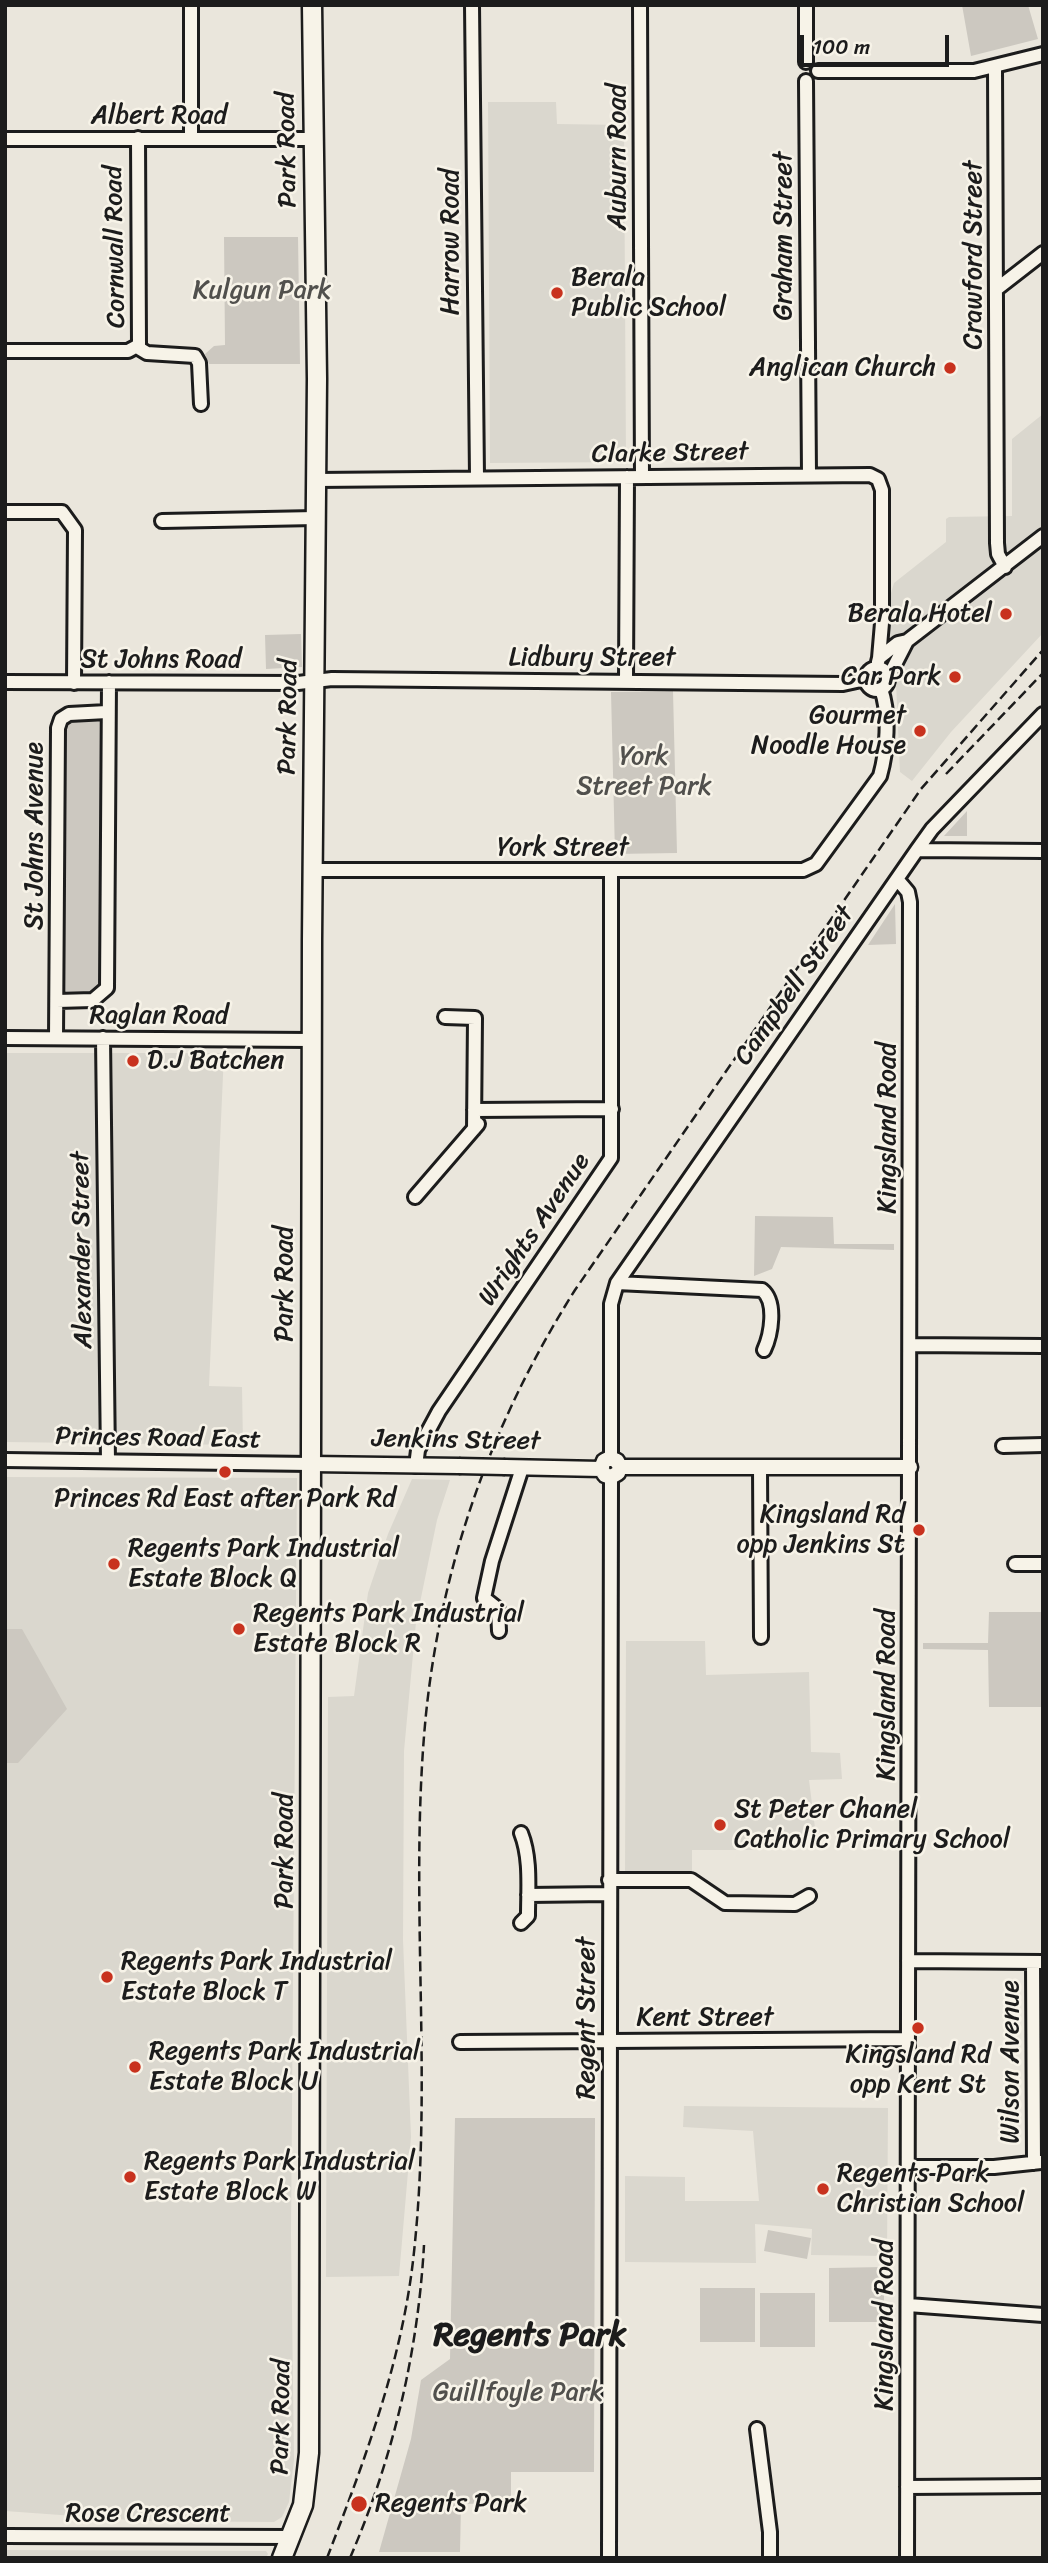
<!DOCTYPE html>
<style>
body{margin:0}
#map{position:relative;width:1048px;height:2563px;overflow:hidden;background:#eae6dc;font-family:Sriracha,sans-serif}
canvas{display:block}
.frame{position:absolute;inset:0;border:7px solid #1c1c1c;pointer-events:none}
.scale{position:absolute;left:800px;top:35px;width:149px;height:32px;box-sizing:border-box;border:4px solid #1c1c1c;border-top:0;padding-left:9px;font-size:21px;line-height:24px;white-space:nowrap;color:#1c1c1c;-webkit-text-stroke:5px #f7f3e8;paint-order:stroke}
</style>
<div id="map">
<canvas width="1048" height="2563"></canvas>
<div class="frame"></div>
<div class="scale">100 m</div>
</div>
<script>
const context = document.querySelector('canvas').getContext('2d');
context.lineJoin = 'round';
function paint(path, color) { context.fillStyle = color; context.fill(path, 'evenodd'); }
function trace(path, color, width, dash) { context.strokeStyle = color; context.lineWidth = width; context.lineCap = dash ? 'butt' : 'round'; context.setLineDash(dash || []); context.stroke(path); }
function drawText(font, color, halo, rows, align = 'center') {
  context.font = font + ' Sriracha,sans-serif'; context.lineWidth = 5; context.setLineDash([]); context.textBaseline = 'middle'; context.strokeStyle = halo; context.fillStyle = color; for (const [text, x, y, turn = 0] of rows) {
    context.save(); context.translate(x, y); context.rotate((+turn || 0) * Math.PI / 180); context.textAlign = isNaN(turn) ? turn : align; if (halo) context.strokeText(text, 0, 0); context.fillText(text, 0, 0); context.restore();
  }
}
paint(new Path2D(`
 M488 102H556L557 124 624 125 626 462 490 463Z
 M1043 414V633L951 732 912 781 900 772 895 660 882 623 894 583 946 542V519L949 517 1012 516V439Z
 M5 1053H224L209 1386 242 1387 243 1445 5 1442Z
 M5 1477 297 1478 291 2234 294 2460 289 2502 282 2517 274 2522 144 2521 5 2511Z
 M412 1479 450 1480 437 1520 416 1622 404 1751 403 1940 411 2137 399 2276 326 2277 328 1697 354 1696 368 1593 388 1534Z
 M626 1641H705L706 1675 809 1672 811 1752 840 1753 842 1779 809 1780 816 1836H757V1850H692V1872L625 1873Z
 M684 2106 888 2108 887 2256 811 2255 812 2229 755 2224 756 2263 625 2262V2176L685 2177V2201H759L753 2131 683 2127Z
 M5 2550 266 2551 268 2554 266 2558H5Z`), '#dad7ce');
paint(new Path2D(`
 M962 5H1028L1038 39 971 56Z
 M224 237H298L300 364H209L205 354 214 346 225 345Z
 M301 634 302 667 266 669 265 635Z
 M673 691 677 853 615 854 611 692Z
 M96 718 103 723 102 985 89 995H63L65 728V722Z
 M967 811V836H944Z
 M895 904 896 944 868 945Z
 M755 1216 833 1217 834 1244H894V1250L781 1247 772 1269 754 1276Z
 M989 1612H1043V1707H989L988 1650 923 1649V1643H988Z
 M5 1629H22L67 1709 18 1763H5Z
 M455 2118H595L594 2472H511V2503L461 2504 460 2552H379L411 2439 421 2380 450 2359Z
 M768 2230 811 2238 807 2259 764 2251Z
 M884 2267V2322H829V2268Z
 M700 2288H755V2342H700Z
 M760 2293H815V2347H760Z`), '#ccc8c0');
const minor = new Path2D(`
 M191 5V139
 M472 5 477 477
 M640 5 642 477
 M806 5V62
 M995 68 997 543 998 554 1005 567
 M818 71H974L1043 54
 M806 81 809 475
 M5 139H314
 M998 288 1043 253
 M137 347 147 353 195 356 199 363 201 404
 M5 351H128L139 345 138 138
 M316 480 870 475 878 479 882 490V623L879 658
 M5 512H62L75 530 74 683
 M162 521 316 518
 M878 662 879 658 898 643 907 641
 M866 679a11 11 0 1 1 22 0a11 11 0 1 1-22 0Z
 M888 678 907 641 1043 536
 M626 681 627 477
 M5 682 298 683 332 679 843 684 866 679
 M917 850 1043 851
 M314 870H803L816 864 880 776C887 751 890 714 881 689
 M897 879 908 892 910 902 907 2558
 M57 1001 93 1000 107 988 109 682
 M445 1017 475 1018 474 1129
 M5 1038 312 1040
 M56 1038 58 728 61 719 69 714 107 712
 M103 1038 108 1461
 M474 1110 612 1109
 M415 1197 478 1124
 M617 1283 762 1290C777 1302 771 1335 764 1350
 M910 1345 1043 1346
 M1003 1446 1043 1445
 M611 1458V1304L617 1283 917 850 932 829 1043 714
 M5 1460 311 1464
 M416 1466 418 1450 439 1411 611 1158V870
 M760 1468 761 1637
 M1015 1564H1043
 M499 1631 498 1609 484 1598 492 1561 522 1468
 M609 1880H691L725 1903 795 1904 809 1896
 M528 1895 609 1894
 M521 1923 528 1916C528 1888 531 1858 521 1833
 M908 1961 1043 1962
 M1033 1962 1034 2163
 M460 2042 908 2039
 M908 2167H994L1041 2162
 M908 2305 1043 2315
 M757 2429 770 2532V2558
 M907 2487 1043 2486
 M5 2536 291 2537
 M609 2558 611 1477`);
const tertiary = new Path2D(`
 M311 1464 459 1466
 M505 1467 601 1469
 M620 1467H910
 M601 1469 604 1461 610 1458 617 1461 620 1467
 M601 1469 605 1475 611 1477 618 1473 620 1467`);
const secondary = new Path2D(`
 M282 2558 303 2505 309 2453 312 940 317 379 312 5`);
trace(minor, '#1c1c1c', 18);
trace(tertiary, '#1c1c1c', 19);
trace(secondary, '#1c1c1c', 23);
trace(minor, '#f7f3e8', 12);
trace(tertiary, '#f7f3e8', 14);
trace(secondary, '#f7f3e8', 18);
trace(new Path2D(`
 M946 774 1043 673
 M327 2558C364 2462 401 2364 413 2261 434 2080 408 1896 426 1714 442 1560 493 1420 575 1290L921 789 1043 650
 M350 2558C393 2458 418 2353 424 2245`), '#1c1c1c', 2.5, [10, 5]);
const tertiaryBridge = new Path2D(`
 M459 1466 505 1467`);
trace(tertiaryBridge, '#1c1c1c', 19, []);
trace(tertiaryBridge, '#f7f3e8', 14);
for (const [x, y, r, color] of [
 [557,293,7,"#c8321e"],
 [950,368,7,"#c8321e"],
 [1006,614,7,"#c8321e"],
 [955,677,7,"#c8321e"],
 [920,731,7,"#c8321e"],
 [133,1061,7,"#c8321e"],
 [225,1472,7,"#c8321e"],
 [919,1530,7,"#c8321e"],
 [114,1564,7,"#c8321e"],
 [239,1629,7,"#c8321e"],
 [720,1825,7,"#c8321e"],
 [107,1977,7,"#c8321e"],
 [918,2028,7,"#c8321e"],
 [135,2067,7,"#c8321e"],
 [130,2177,7,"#c8321e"],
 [823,2189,7,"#c8321e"],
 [359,2504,9,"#c8321e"]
]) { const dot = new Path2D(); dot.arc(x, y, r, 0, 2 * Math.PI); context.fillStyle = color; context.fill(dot); trace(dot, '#f7f3e8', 2.5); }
drawText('26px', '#1c1c1c', '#f7f3e8', [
 ["Albert Road",159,116],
 ["Park Road",288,150,-91],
 ["Auburn Road",618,157,-90],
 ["Graham Street",784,236,-90],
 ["Harrow Road",451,242,-90],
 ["Cornwall Road",116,247,-91],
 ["Crawford Street",974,255,-90],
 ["Clarke Street",670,454,-1],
 ["Lidbury Street",592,658],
 ["St Johns Road",161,660],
 ["Park Road",289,717,-89],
 ["St Johns Avenue",35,836,-90],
 ["York Street",563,848],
 ["Campbell Street",795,986,-55],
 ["Raglan Road",159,1016],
 ["Kingsland Road",888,1128,-90],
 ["Wrights Avenue",535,1230,-56],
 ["Alexander Street",83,1250,-91],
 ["Park Road",285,1284,-90],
 ["Princes Road East",158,1439,1],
 ["Jenkins Street",456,1441,1],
 ["Kingsland Road",887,1695,-90],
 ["Park Road",285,1851,-90],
 ["Regent Street",587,2018,-90],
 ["Kent Street",705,2018],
 ["Wilson Avenue",1011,2062,-90],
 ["Kingsland Road",885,2325,-90],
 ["Park Road",282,2417,-89],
 ["Rose Crescent",148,2514]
]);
drawText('26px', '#1c1c1c', '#f7f3e8', [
 ["Berala",571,278],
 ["Public School",571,308],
 ["Anglican Church",936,368,"right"],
 ["Berala Hotel",992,614,"right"],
 ["Car Park",941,677,"right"],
 ["Gourmet",906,716,"right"],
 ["Noodle House",906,746,"right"],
 ["D.J Batchen",147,1061],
 ["Princes Rd East after Park Rd",225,1499,"center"],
 ["Kingsland Rd",905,1515,"right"],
 ["opp Jenkins St",905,1545,"right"],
 ["Regents Park Industrial",128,1549],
 ["Estate Block Q",128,1579],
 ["Regents Park Industrial",253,1614],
 ["Estate Block R",253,1644],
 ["St Peter Chanel",734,1810],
 ["Catholic Primary School",734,1840],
 ["Regents Park Industrial",121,1962],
 ["Estate Block T",121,1992],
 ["Regents Park Industrial",149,2052],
 ["Estate Block U",149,2082],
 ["Kingsland Rd",918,2055,"center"],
 ["opp Kent St",918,2085,"center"],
 ["Regents Park Industrial",144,2162],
 ["Estate Block W",144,2192],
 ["Regents Park",837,2174],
 ["Christian School",837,2204],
 ["Regents Park",375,2504]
], 'left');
drawText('26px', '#51504d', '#f7f3e8', [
 ["Kulgun Park",262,291],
 ["York",644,757],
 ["Street Park",644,787],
 ["Guillfoyle Park",518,2393]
]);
drawText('bold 33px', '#1c1c1c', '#f7f3e8', [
 ["Regents Park",530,2337]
]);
</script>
